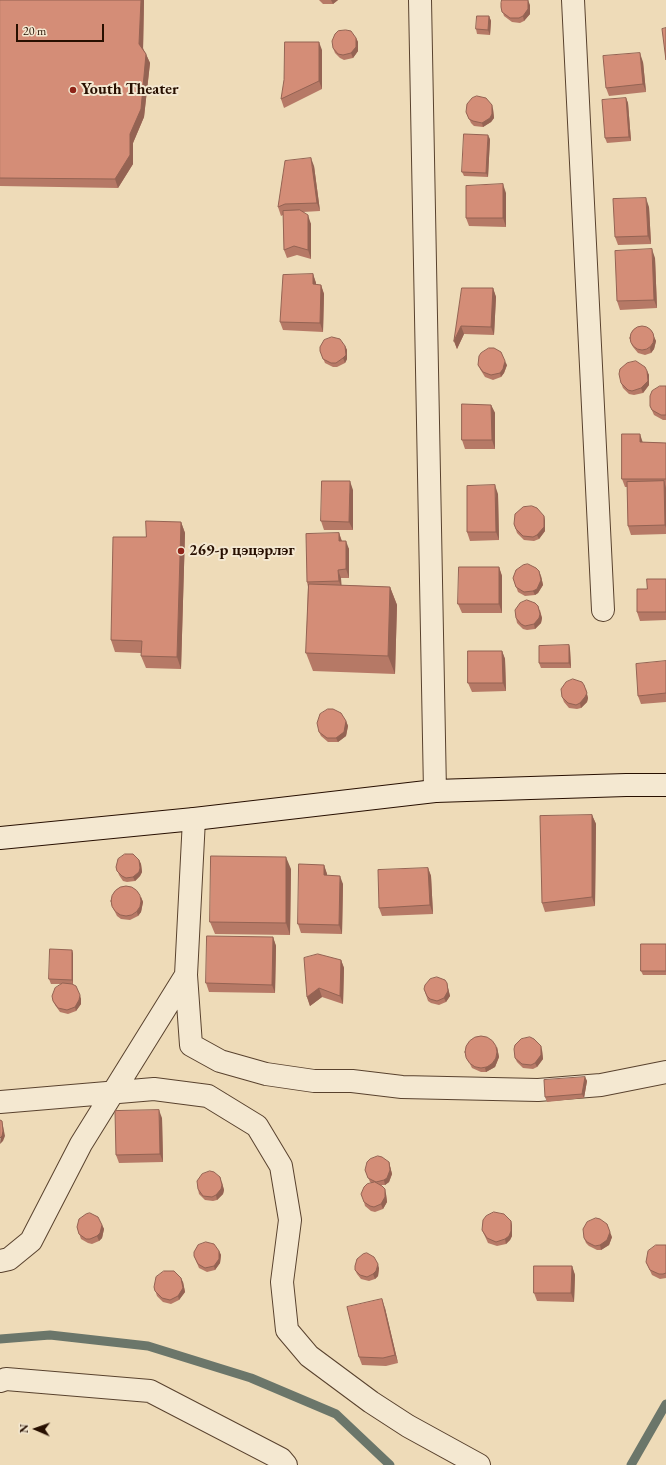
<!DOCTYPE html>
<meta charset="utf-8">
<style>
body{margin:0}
#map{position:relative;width:666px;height:1465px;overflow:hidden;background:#eedbb8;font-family:"EB Garamond",serif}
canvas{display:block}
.north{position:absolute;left:16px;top:1409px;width:40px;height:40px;-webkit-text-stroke:3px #f4e8d1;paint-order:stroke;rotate:272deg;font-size:11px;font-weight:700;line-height:16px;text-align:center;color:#270f00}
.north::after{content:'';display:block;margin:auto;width:14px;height:18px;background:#270f00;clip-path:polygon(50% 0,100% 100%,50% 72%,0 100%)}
.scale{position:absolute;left:16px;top:24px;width:88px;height:18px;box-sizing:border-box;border:2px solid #270f00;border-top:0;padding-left:5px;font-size:12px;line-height:14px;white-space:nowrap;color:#270f00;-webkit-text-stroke:3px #f4e8d1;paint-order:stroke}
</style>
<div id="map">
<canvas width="666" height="1465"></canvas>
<div class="north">N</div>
<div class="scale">20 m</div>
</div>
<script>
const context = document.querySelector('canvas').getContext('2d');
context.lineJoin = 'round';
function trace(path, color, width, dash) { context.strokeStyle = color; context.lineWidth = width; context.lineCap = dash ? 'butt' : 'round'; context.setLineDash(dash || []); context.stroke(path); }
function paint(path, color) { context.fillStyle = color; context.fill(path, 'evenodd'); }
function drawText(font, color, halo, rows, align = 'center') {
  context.font = font + ' "EB Garamond",serif'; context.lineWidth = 4; context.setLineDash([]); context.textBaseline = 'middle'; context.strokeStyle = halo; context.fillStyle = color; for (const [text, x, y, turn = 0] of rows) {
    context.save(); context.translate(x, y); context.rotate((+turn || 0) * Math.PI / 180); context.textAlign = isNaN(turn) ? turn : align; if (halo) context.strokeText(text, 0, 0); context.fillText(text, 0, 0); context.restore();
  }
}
trace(new Path2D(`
 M0 1339 50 1335 148 1346 251 1378 336 1414 390 1465
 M631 1465 666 1404`), '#6b766a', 9);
const street = new Path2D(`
 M420 0 435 791
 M573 0 603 610
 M186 975 191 1045 220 1061 266 1074 314 1081H352L402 1087 538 1090 601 1085 666 1072
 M0 1102 154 1089 208 1096 257 1126 281 1166 290 1220 282 1282 287 1330 309 1356 371 1402 408 1426 479 1465
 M0 1261 9 1259 31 1241 81 1144 186 975 194 819
 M0 1381 6 1379 150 1391 281 1459 286 1465`);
const secondary = new Path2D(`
 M0 838 194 819 435 791 626 785H666`);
trace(street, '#59422e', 24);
trace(secondary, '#270f00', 24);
trace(street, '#f4e8d1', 22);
trace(secondary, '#f4e8d1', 22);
paint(new Path2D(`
 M0 0H144L143 48 150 63 144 117 133 143V164L118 188 0 186Z
 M319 0H338L333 4H323Z
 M530 5V14L524 21 520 23 512 22 504 16 501 7Z
 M489 16 491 21 490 35 477 34 476 29Z
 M356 38 358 42V51L353 58 344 60 340 58 335 53 333 48Z
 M322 50V89L284 108 281 99Z
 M643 62 646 92 609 96 606 88Z
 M626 98 628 103 631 141 607 143 605 138Z
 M493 109 494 118 491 122 483 127 474 126 471 123 466 112Z
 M490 139 488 177 464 176 462 172Z
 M314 166 320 211 303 212 311 224V259L297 255 287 258 284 250 283 215 281 216 278 207Z
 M506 193V227L469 226 466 218Z
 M649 207 651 244 618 245 615 237Z
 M655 258 657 308 620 310 617 301Z
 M313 274 316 283V285H321L324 294 323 332 283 330 280 322Z
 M462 288H493L496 297 494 335 464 334 457 349 454 341Z
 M654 337 656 341 654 349 651 353 645 355 638 353 633 347 631 343Z
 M345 346 347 350V359L345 363 337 367H333L325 363 320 351Z
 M478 365H507L504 373 501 377 493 380 485 377 480 369Z
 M647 371 649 375V385L643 393 634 395 629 394 623 388 621 383Z
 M666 386V420H663L654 415 650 406Z
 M491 405 495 413V449H465L462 440Z
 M643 442 666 443V534L631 535 628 526 627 487H625L622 479Z
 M353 490V530H324L321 521Z
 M498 494 499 540 470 541 467 532Z
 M544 516 545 521V531L539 539 534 541 524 540 517 533 514 524Z
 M181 522 185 533 181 669 146 668 141 656V653L115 652 111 640 146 537Z
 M339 533 342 541 349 549V578H341V585L390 587 397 605 395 674 313 671 306 653 308 587 307 582Z
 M499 567 502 576V613H462L458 604Z
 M541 576 543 585 538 593 535 595 525 596 518 592 513 578Z
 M666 579V620L640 621 637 612Z
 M540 610 542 618 541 623 535 629 527 630 523 629 517 623 516 618Z
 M569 645 570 649 571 668H541L539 663Z
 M502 651 505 659 506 691 472 692 468 683Z
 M666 661V702L641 704 638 696Z
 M586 689 588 698 587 702 581 708 577 709 569 708 564 702 562 697Z
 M346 721 348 726 346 736 338 742H328L321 736 319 732Z
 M592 815 596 824 595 906 545 912 542 903Z
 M139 860 141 864 142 872 140 876 135 881 127 882 123 881 119 875 116 867Z
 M324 865 327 874V875L343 884 342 934 301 933 298 924Z
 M428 868 431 876 433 914 382 916 379 908Z
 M291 869 290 935 215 934 210 922Z
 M141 897 143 902 141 912 138 916 130 920 121 919 117 916 113 908 111 903Z
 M273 937 276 946 275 993 209 992 206 983Z
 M666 944V975H643L641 971Z
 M72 950 73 954V984L81 999V1004L76 1011 68 1014 60 1012 55 1005 53 1001 61 984H51L49 979Z
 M341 960 344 968 343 1004 322 997 310 1006 307 997Z
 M448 988 450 996 446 1002 439 1005 431 1003 428 1001 424 989Z
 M497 1047 499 1057 495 1067 486 1072H481L472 1068 465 1054Z
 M542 1050 543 1059 537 1067 533 1069 523 1068 517 1062 515 1058Z
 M585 1077 587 1081 584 1098 547 1102 545 1097Z
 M162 1118 163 1162 119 1163 116 1155Z
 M389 1162 392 1174 389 1182 385 1185H381L386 1194 387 1202 383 1209 375 1212 371 1211 365 1206 364 1202 372 1183 370 1182 365 1170Z
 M222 1182 224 1190 223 1194 217 1200 213 1201 205 1200 199 1194 198 1189Z
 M511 1221 512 1226V1236L510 1240 506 1244 497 1246 488 1243 482 1230Z
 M102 1225 104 1229 102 1238 99 1241 92 1244 88 1243 81 1239 77 1227Z
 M612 1237 609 1245 601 1250H597L589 1246 586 1243 584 1238Z
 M666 1245V1278L660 1279 652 1275 646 1262Z
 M219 1251 221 1255 220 1263 215 1270 207 1272 199 1268 194 1256Z
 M572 1266 575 1275 574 1302 537 1301 534 1293Z
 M379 1268 378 1276 375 1279 369 1281 361 1279 357 1274 355 1270Z
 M183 1282 185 1292 179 1300 171 1304 163 1302 157 1296 154 1287Z
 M385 1308 398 1363 386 1366 362 1365 359 1357Z`), '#b67966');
paint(new Path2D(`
 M141 0H144L143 52 139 44Z
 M331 0H338L333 4Z
 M528 0 530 5V14L524 21 523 16Z
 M489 16 491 21 490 35 488 30Z
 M356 38 358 42V51L353 58 351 53Z
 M319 42 322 50V89L319 81Z
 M640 53 643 62 646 92 643 84Z
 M146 54 150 63 144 117 133 143V164L118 188 115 179 130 134Z
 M626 98 628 103 631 141 629 137Z
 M492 105 493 109 494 118 491 122 483 127 482 123Z
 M488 135 490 139 488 177 486 173Z
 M311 158 314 166 320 211 317 203Z
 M503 184 506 193V227L503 218Z
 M646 198 649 207 651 244 648 236Z
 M308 215 311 224V259L308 250Z
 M652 249 655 258 657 308 654 300Z
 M313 274 316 283V293L313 284Z
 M321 285 324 294 323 332 320 323Z
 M493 288 496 297 494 335 491 327Z
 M461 326 464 334 457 349 454 341Z
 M654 337 656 341 654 349 651 353 650 348Z
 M345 346 347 350V359L345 363 343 358Z
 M505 361 507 365 504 373 501 377 500 373Z
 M647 371 649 375V385L643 393 641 388Z
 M491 405 495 413V449L492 440Z
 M640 434 643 443 640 442Z
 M350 481 353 490V530L349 522Z
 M664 481 666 488V528L665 525Z
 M495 485 498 494 499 540 496 532Z
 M544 516 545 521V531L539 539 537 535Z
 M181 522 185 533 181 669 177 657Z
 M339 533 342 542 339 541Z
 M346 541 349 549V578L346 569Z
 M499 567 502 576V613L499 604Z
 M338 570 341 578 342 590 339 581Z
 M539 571 541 576 543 585 538 593 535 595 533 591Z
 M390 587 397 605 395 674 388 656Z
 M538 606 542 618 541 623 535 629 534 624Z
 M569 645 570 649 571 668 569 663Z
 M502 651 505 659 506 691 503 683Z
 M584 685 588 698 587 702 581 708 580 703Z
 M346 721 348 726 346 736 338 742 336 738Z
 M592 815 596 824 595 906 592 897Z
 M286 857 291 869 290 935 286 923Z
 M139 860 141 864 142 872 140 876 135 881 133 877Z
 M324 865 327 874V884L324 875Z
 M428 868 431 876 433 914 430 905Z
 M340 876 343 884 342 934 339 925Z
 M141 897 143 902 141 912 138 916 137 912Z
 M273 937 276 946 275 993 272 985Z
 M72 950 73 954V984L72 980Z
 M341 960 344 968 343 1004 340 996Z
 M447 983 448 988 450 996 446 1002 444 998Z
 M319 988 322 997 310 1006 307 997Z
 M80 995 81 999V1004L76 1011 75 1007Z
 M541 1046 542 1050 543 1059 537 1067 535 1063Z
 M497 1047 499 1057 495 1067 486 1072 485 1068Z
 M585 1077 587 1081 584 1098 582 1094Z
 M159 1110 162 1118 163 1162 160 1154Z
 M2 1121 5 1136 3 1141 0 1144Z
 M389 1162 392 1174 389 1182 385 1185 384 1180Z
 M220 1177 224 1190 223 1194 217 1200 216 1195Z
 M385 1189 386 1194 387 1202 383 1209 381 1204Z
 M511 1221 512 1226V1236L510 1240 506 1244 505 1239Z
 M607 1224 612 1237 609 1245 601 1250 600 1245Z
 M102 1225 104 1229 102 1238 99 1241 97 1236Z
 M219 1251 221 1255 220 1263 215 1270 214 1266Z
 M378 1264 379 1268 378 1276 375 1279 373 1274Z
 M572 1266 575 1275 574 1302 571 1293Z
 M181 1278 183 1282 185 1292 179 1300 178 1296Z
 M382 1299 385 1308 398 1363 395 1355Z`), '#946353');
const building = new Path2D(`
 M0 0H141L139 44 146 54 141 109 130 134V155L115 179 0 178Z
 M502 0H528V9L523 16 519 18H510L502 12 501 7V3Z
 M477 16H489L488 30 476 29Z
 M666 28V60L662 29Z
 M346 30 351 31 356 38V47L351 53 343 55 338 54 333 48 332 41 335 34 338 31Z
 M285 42H319V81L281 99 284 80Z
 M640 53 643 84 606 88 603 56Z
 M477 96 486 98 492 105V114L490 118 482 123 473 121 469 119 466 112 467 104 472 98Z
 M626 98 629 137 605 138 602 100Z
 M464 134 488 135 486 173 462 172Z
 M311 158 317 203 285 204 278 207 285 161Z
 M503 184V218H466V186Z
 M646 198 648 236 615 237 613 199Z
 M300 210 308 215V250L294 246 284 250 283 211Z
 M652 249 654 300 617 301 615 251Z
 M313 274V284L321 285 320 323 280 322 283 275Z
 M462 288H493L491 327 461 326 454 341Z
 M630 338a12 12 0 1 1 24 0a12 12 0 1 1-24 0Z
 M332 337 340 339 345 346 346 355 343 358 336 363H331L323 359 320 351V347L324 340Z
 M489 348H494L501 352 505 361 503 369 500 373 491 375 483 372 478 365 479 356 481 353Z
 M636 361 645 367 647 371 648 381 641 388 632 391 628 390 621 383 619 374 620 369 627 363Z
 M660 386H666V415H661L652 410 650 406V396L652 391Z
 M462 404 491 405 492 440H462Z
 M622 434H640V442L666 443V479H622Z
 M322 481H350L349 522 321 521Z
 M664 481 665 525 628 526 627 482Z
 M495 485 496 532H467V486Z
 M532 506 537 508 544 516V527L537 535 533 537 523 536 516 529 514 524 515 514 523 507Z
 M146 521 181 522 177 657 141 656 142 641 111 640 113 537H146Z
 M339 533V541H346V569L338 570 339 581 307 582 306 534Z
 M528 564 536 568 539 571 541 580 537 589 533 591 524 592 516 587 513 578 516 570 523 565Z
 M459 567H499V604H458Z
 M647 579H666V612H637V589H647Z
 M309 584 390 587 388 656 306 653Z
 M527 600 535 603 538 606 540 614 539 618 534 624 525 626 521 624 516 618 515 610 520 603Z
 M569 645V663H539V646Z
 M468 651H502L503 683H468Z
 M666 661V693L638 696 636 664Z
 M573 679 582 682 584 685 587 693 585 697 580 703 576 705 568 703 562 697 561 689 566 682Z
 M328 709H333L341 713 346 721 344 732 336 738H327L319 732 317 723 320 714Z
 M592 815V897L542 903 540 816Z
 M125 854H133L139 860 140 868 139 872 133 877 126 878 122 876 117 871 116 867 118 859Z
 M211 856 286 857V923L210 922Z
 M299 864 324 865V875L340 876 339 925 298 924Z
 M428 868 430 905 379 908 378 870Z
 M111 901a15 15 0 1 1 30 0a15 15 0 1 1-30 0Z
 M207 936 273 937 272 985 206 983Z
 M641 944H666V971H641Z
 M50 949 72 950V980L49 979Z
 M318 954 341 960 340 996 319 988 307 997 304 958Z
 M437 977 445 980 447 983 448 991 444 998 437 1001 430 999 427 996 424 989 425 985 430 979Z
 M63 983 72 984 76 986 80 995 79 1000 75 1007 67 1010 58 1008 53 1001 52 996 55 988Z
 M465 1052a16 16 0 1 1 32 0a16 16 0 1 1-32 0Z
 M530 1037 534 1039 541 1046V1055L535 1063 531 1065 522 1064 515 1058 514 1049 515 1045 521 1039Z
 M585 1077 582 1094 545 1097 544 1080Z
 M159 1110 160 1154 116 1155 115 1111Z
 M0 1120 2 1121 3 1131 2 1136 0 1138Z
 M378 1156 382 1157 389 1162 390 1170 387 1178 384 1180 376 1182 368 1178 365 1170 367 1162 370 1159Z
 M210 1171 214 1172 220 1177 222 1185 221 1189 216 1195 212 1197 203 1196 198 1189 197 1181 202 1174Z
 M375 1182 382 1186 385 1189V1197L381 1204 374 1207 370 1206 364 1202 361 1194 364 1187 367 1184Z
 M494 1212 504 1214 511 1221V1231L509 1236 505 1239 496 1242 487 1238 482 1230 483 1220 486 1216Z
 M90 1213 98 1217 102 1225 100 1233 97 1236 90 1239H86L79 1234 77 1227 79 1219 86 1214Z
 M596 1218 600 1219 607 1224 610 1232 607 1240 600 1245 595 1246 587 1242 584 1238 583 1229 587 1222Z
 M206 1242 214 1244 219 1251V1259L214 1266 205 1268 198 1264 194 1256V1252L198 1245Z
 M656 1245H666V1273L663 1274H659L650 1270 646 1262 648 1251Z
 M367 1253 374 1257 378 1264 376 1271 373 1274 367 1277 360 1275 355 1270V1266L357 1259 363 1254Z
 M534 1266H572L571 1293H534Z
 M164 1271H174L181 1278 183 1288 178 1296 170 1300 162 1298 155 1291 154 1287 156 1277Z
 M382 1299 395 1355 383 1358 359 1357 347 1307Z`);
paint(building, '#d48d77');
trace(building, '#946353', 1);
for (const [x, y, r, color] of [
 [73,90,4,"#8f2418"],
 [181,551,4,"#8f2418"]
]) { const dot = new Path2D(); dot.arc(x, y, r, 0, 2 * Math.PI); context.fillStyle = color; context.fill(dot); trace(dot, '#f4e8d1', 1.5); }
drawText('bold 16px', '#270f00', '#f4e8d1', [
 ["Youth Theater",81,90],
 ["269-р цэцэрлэг",189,551]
], 'left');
</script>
